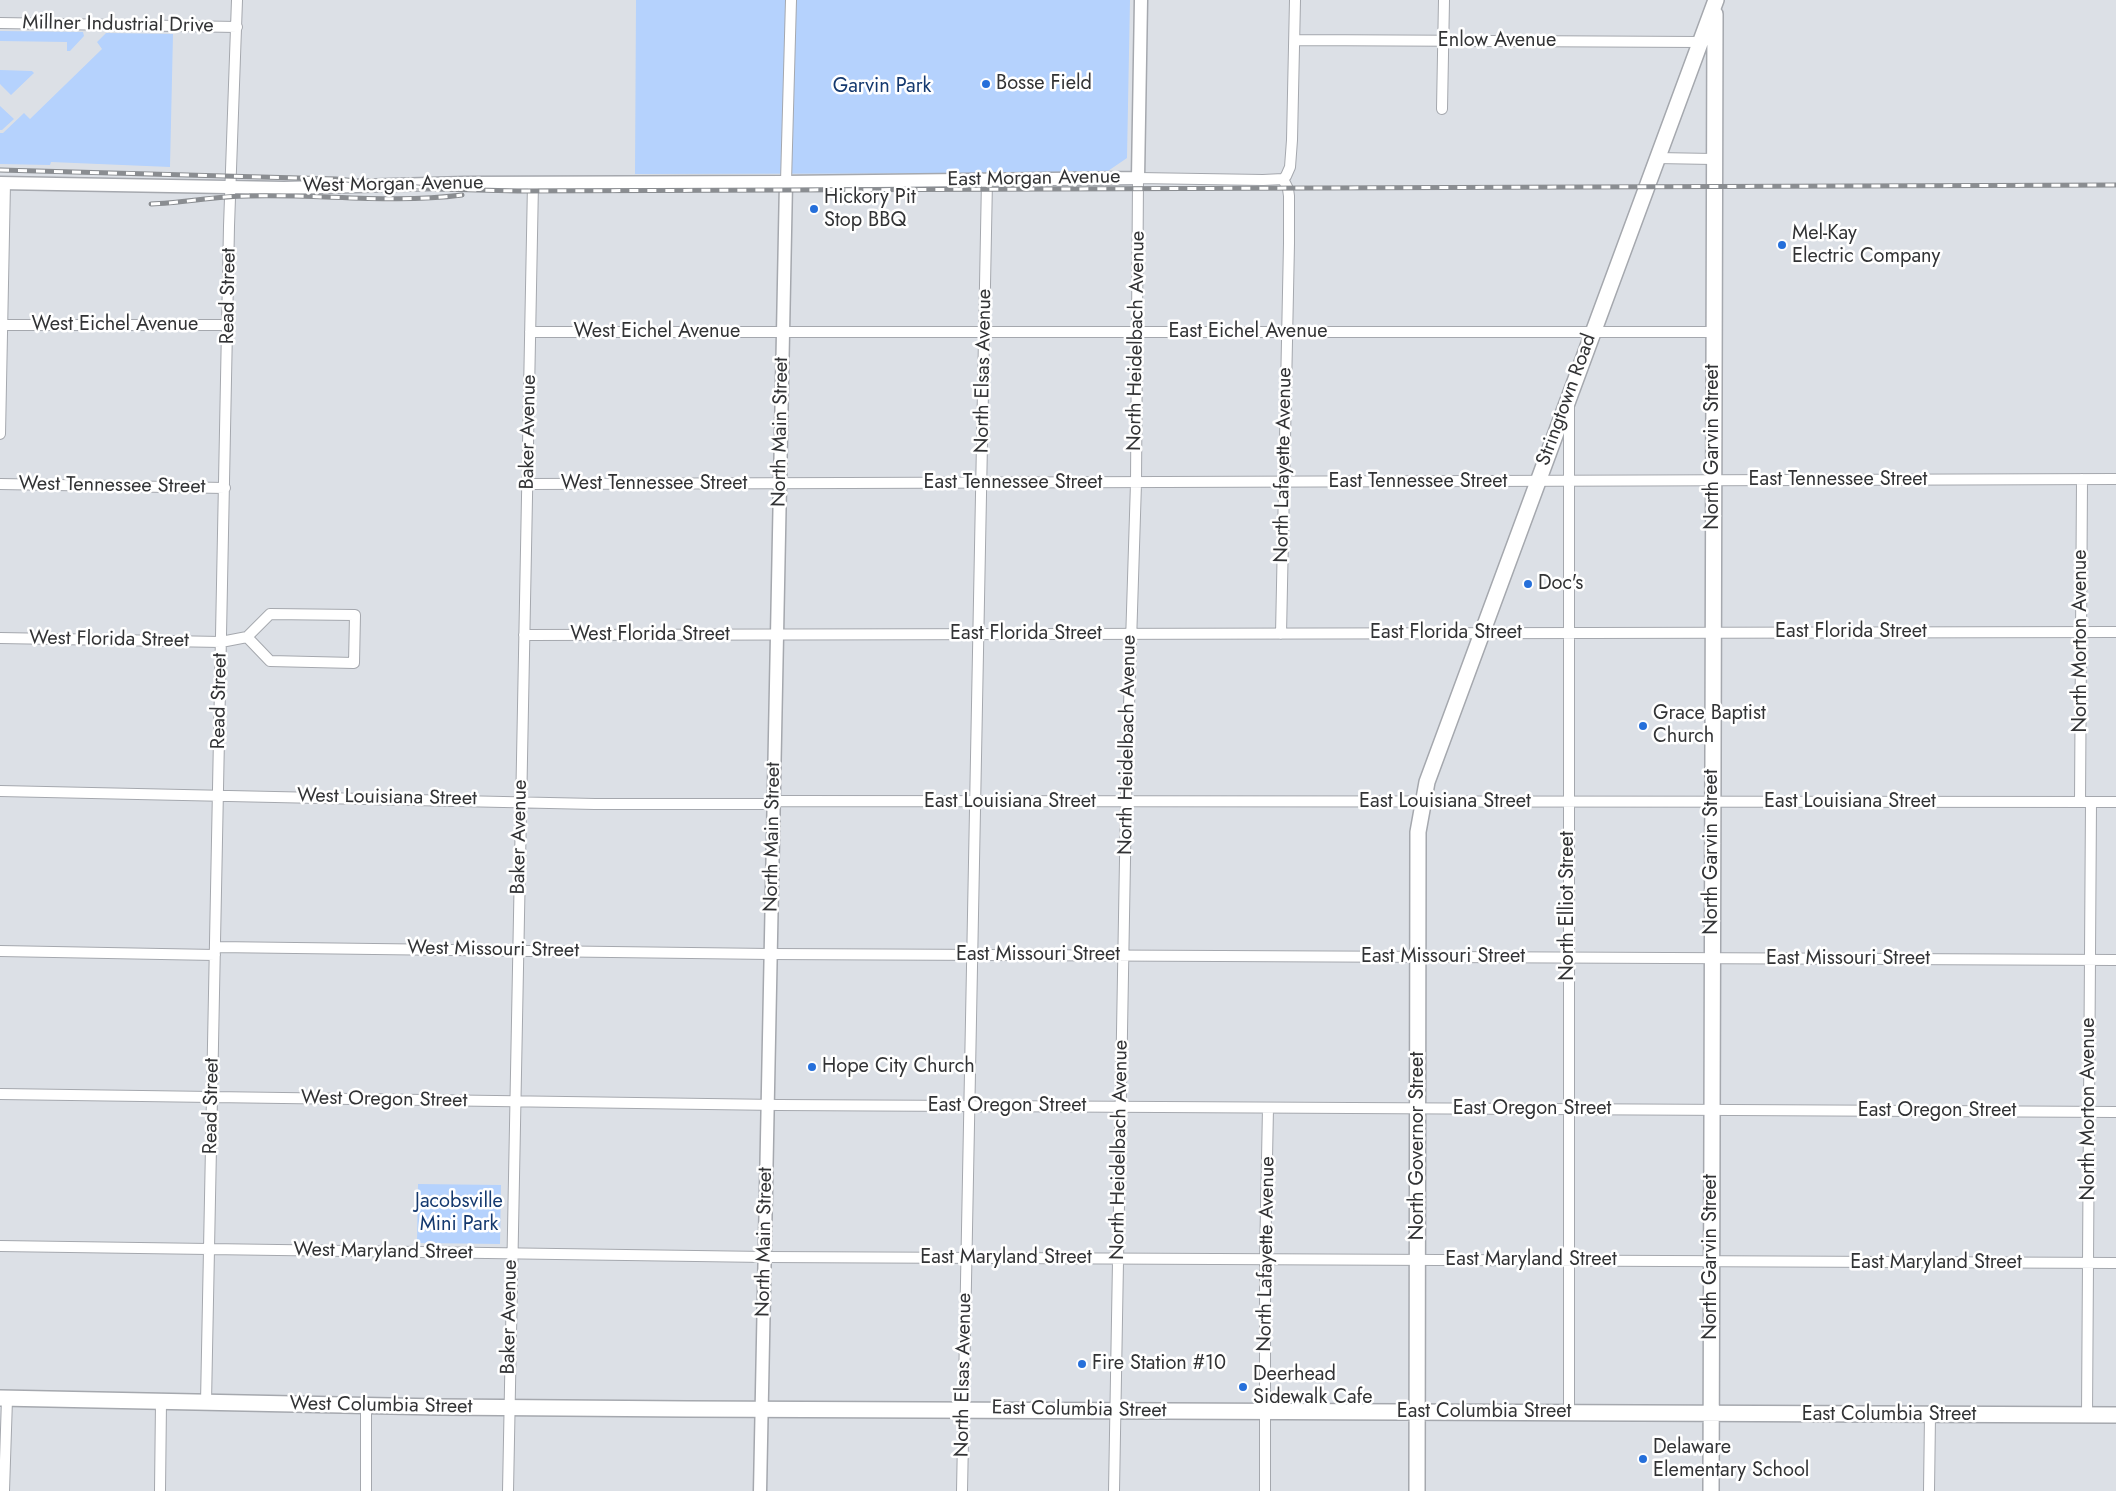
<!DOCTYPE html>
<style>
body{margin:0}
canvas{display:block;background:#dce0e6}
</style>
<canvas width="2116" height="1491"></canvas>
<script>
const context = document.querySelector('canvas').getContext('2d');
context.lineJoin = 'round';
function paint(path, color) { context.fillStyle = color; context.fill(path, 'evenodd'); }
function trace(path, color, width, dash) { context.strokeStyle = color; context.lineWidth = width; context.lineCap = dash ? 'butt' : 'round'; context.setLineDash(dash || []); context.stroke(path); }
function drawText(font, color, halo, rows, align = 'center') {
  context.font = font + ' Jost,sans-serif'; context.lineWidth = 5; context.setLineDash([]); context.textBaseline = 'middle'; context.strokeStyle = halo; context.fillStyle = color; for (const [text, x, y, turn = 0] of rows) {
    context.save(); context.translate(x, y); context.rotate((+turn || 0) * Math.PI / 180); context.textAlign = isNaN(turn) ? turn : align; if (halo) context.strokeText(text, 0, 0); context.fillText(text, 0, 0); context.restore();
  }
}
paint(new Path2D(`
 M636 0H1130L1127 158 1105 173 635 174Z
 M0 31 83 32 84 36 70 51H67V42L0 41Z
 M106 33 173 34 170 167 51 162 50 165 0 164V133H3L24 113 30 119 102 49 97 42Z
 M0 70 32 71 34 73 11 95 0 84Z
 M0 106 14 119 2 130H0Z
 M418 1184 501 1185 500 1244 417 1243Z`), '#b5d2fd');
const minor = new Path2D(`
 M0 23 237 27
 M1295 40 1700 42
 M1442 109 1444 0
 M1657 158 1713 159
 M1283 179 1286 176 1290 167 1292 140 1295 0
 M786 182 791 0
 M2 325H229
 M530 332H1713
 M1569 406V1413
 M0 434 5 183
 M0 484 225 488
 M528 484 2116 479
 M1281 634 1289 243V196L1288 189 1283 179
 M524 635 2116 632
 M0 638 221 642 247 637 270 614 355 615 354 663 270 661 247 637
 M0 791 595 804H773
 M774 801 2116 802
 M2080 802 2082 479
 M216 947 770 954 2116 960
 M0 951 215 955
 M0 1094 778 1105 2116 1112
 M0 1246 765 1257 2116 1263
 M206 1402 229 226 237 0
 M366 1406V1491
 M2087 1415 2091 802
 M4 1491 7 1399
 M160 1491 161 1402
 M508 1491 533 183
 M962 1491 987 180
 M1114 1491 1126 802 1136 483 1138 178 1263 180 1283 179
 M1265 1491V1260L1268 1108
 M1929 1491 1930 1415`);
const tertiary = new Path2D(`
 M0 183 284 188 465 183 786 182 1138 178 1141 0
 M760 1491 786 182`);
const secondary = new Path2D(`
 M0 1398 440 1407 687 1409 2116 1415
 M1417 1491 1418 832 1427 782 1716 0
 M1711 1491 1715 14`);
trace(minor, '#a5a8ae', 12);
trace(tertiary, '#a5a8ae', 15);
trace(secondary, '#a5a8ae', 18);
trace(minor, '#fff', 10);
trace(tertiary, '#fff', 12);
trace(secondary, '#fff', 15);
const rail = new Path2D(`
 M0 170 336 179 438 189 518 191 2116 185
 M151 204C184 203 216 196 249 196 321 194 391 204 462 195`);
trace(rail, '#8a8d91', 5);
trace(rail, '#fff', 3, [9]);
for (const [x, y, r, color] of [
 [986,84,5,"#256fda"],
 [814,209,5,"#256fda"],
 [1782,245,5,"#256fda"],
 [1528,584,5,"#256fda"],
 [1643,726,5,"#256fda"],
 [812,1067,5,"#256fda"],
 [1082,1364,5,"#256fda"],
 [1243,1387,5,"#256fda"],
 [1643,1459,5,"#256fda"]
]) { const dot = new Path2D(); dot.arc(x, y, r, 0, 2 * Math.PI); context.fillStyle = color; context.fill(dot); trace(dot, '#fff', 2); }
drawText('20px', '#323335', '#fff', [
 ["Millner Industrial Drive",118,25,1],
 ["Enlow Avenue",1497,41],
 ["East Morgan Avenue",1034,179,-1],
 ["West Morgan Avenue",393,185,-1],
 ["Read Street",229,296,-89],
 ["West Eichel Avenue",115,325],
 ["West Eichel Avenue",657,332],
 ["East Eichel Avenue",1248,332],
 ["North Heidelbach Avenue",1137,341,-89],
 ["North Elsas Avenue",984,371,-89],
 ["Stringtown Road",1567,400,-70],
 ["Baker Avenue",529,432,-89],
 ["North Main Street",781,432,-89],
 ["North Garvin Street",1713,447,-90],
 ["North Lafayette Avenue",1284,465,-89],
 ["East Tennessee Street",1838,480],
 ["East Tennessee Street",1418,482],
 ["East Tennessee Street",1013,483],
 ["West Tennessee Street",654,484],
 ["West Tennessee Street",112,486,1],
 ["East Florida Street",1851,632],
 ["East Florida Street",1446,633],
 ["East Florida Street",1026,634],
 ["West Florida Street",650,635],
 ["West Florida Street",109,640,1],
 ["North Morton Avenue",2081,641,-90],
 ["Read Street",220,701,-89],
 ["North Heidelbach Avenue",1128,745,-89],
 ["West Louisiana Street",387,798,1],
 ["East Louisiana Street",1010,802],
 ["East Louisiana Street",1445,802],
 ["East Louisiana Street",1850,802],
 ["Baker Avenue",520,837,-89],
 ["North Main Street",773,837,-89],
 ["North Garvin Street",1712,852,-90],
 ["North Elliot Street",1568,906,-90],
 ["West Missouri Street",493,950,1],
 ["East Missouri Street",1038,955],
 ["East Missouri Street",1443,957],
 ["East Missouri Street",1848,959],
 ["West Oregon Street",384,1100,1],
 ["Read Street",212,1106,-89],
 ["East Oregon Street",1007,1106],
 ["East Oregon Street",1532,1109],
 ["North Morton Avenue",2089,1109,-90],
 ["East Oregon Street",1937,1111],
 ["North Governor Street",1418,1146,-90],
 ["North Heidelbach Avenue",1120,1150,-89],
 ["North Main Street",765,1242,-89],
 ["West Maryland Street",383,1252,1],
 ["North Lafayette Avenue",1267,1254,-89],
 ["North Garvin Street",1711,1257,-90],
 ["East Maryland Street",1006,1258],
 ["East Maryland Street",1531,1260],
 ["East Maryland Street",1936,1263],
 ["Baker Avenue",510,1317,-89],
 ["North Elsas Avenue",964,1375,-89],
 ["West Columbia Street",381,1406,1],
 ["East Columbia Street",1079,1410,1],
 ["East Columbia Street",1484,1412],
 ["East Columbia Street",1889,1415]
]);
drawText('20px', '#323335', '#fff', [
 ["Bosse Field",996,84],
 ["Hickory Pit",824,198],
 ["Stop BBQ",824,221],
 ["Mel-Kay",1792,234],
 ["Electric Company",1792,257],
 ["Doc's",1538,584],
 ["Grace Baptist",1653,714],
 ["Church",1653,737],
 ["Hope City Church",822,1067],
 ["Fire Station #10",1092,1364],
 ["Deerhead",1253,1375],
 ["Sidewalk Cafe",1253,1398],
 ["Delaware",1653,1448],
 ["Elementary School",1653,1471]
], 'left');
drawText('20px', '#14396f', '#fff', [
 ["Garvin Park",882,87],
 ["Jacobsville",459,1202],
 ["Mini Park",459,1225]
]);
</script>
